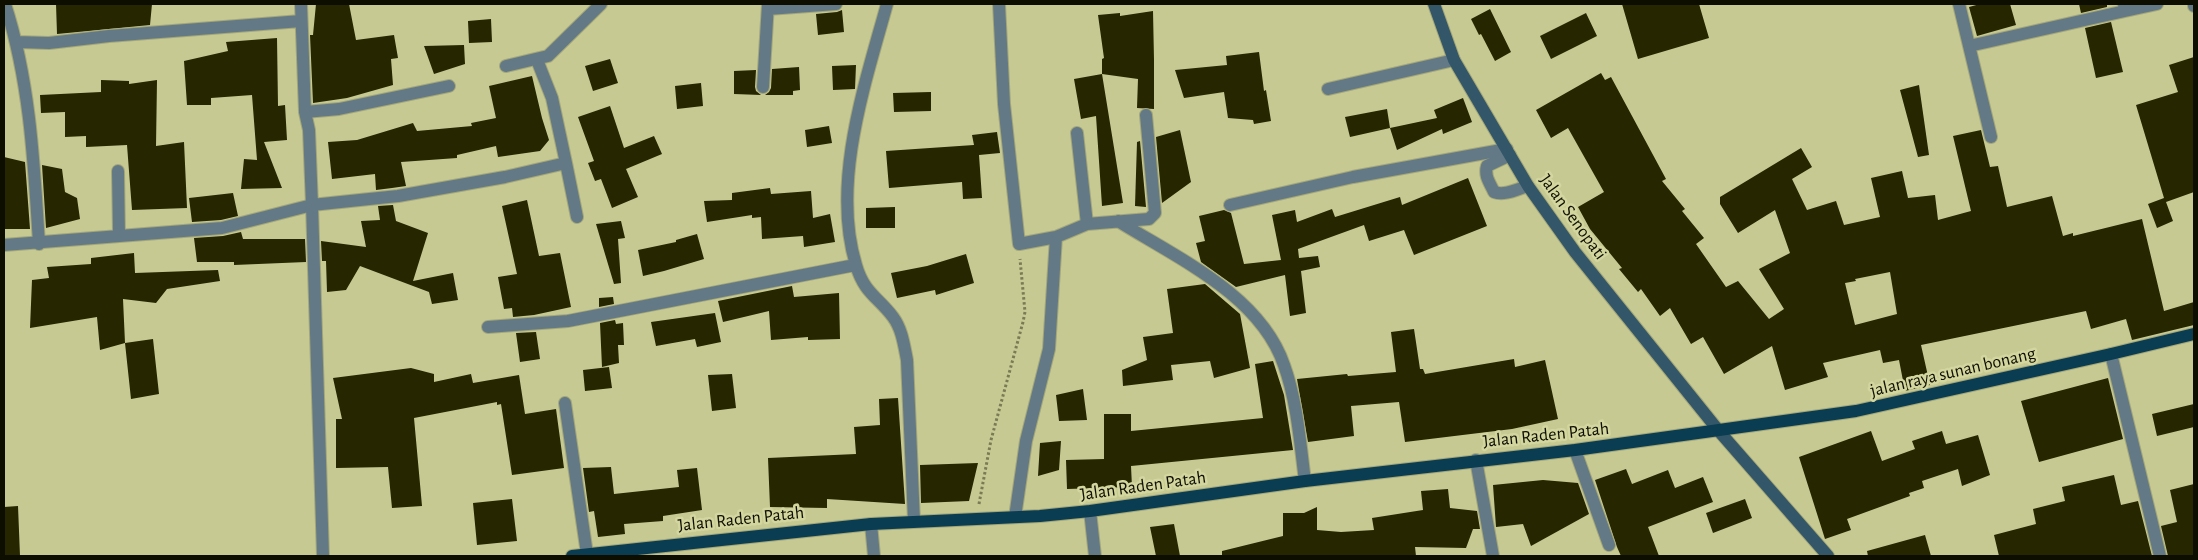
<!DOCTYPE html>
<style>
body{margin:0}
#map{position:relative;width:2198px;height:560px;overflow:hidden;background:#c6c992;font-family:"Alegreya Sans",sans-serif}
canvas{display:block}
.frame{position:absolute;inset:0;border:5px solid #0e0e00;pointer-events:none}
</style>
<div id="map">
<canvas width="2198" height="560"></canvas>
<div class="frame"></div>
</div>
<script>
const context = document.querySelector('canvas').getContext('2d');
context.lineJoin = 'round';
function paint(path, color) { context.fillStyle = color; context.fill(path, 'evenodd'); }
function trace(path, color, width, dash) { context.strokeStyle = color; context.lineWidth = width; context.lineCap = dash ? 'butt' : 'round'; context.setLineDash(dash || []); context.stroke(path); }
function drawText(font, color, halo, rows, align = 'center') {
  context.font = font + ' "Alegreya Sans",sans-serif'; context.lineWidth = 5; context.setLineDash([]); context.textBaseline = 'middle'; context.strokeStyle = halo; context.fillStyle = color; for (const [text, x, y, turn = 0] of rows) {
    context.save(); context.translate(x, y); context.rotate((+turn || 0) * Math.PI / 180); context.textAlign = isNaN(turn) ? turn : align; if (halo) context.strokeText(text, 0, 0); context.fillText(text, 0, 0); context.restore();
  }
}
paint(new Path2D(`
 M56 4H152L150 25 57 34Z
 M316 4H349L356 40 394 35 398 58 391 59 393 85 347 98 313 103 310 35H313Z
 M1622 4H1699L1709 38 1638 59Z
 M1980 4H2010L2016 25 1977 36 1969 7Z
 M2079 4H2107V7L2081 13Z
 M1490 9 1511 52 1495 61 1481 34 1479 35 1471 19Z
 M842 10 844 32 818 35 816 14 837 12Z
 M1153 11 1154 60V109L1137 108 1138 79 1102 74V59L1104 58 1098 15 1120 13V16Z
 M1586 13 1597 36 1551 59 1540 36Z
 M491 19 492 42 469 43 468 21Z
 M2111 22 2123 72 2096 78 2085 28Z
 M277 38 278 106 285 105 287 140 264 142 282 188 241 189 244 159 257 160 252 95 211 98V105H187L184 61 228 51 226 42Z
 M464 45 465 64 434 74 424 46Z
 M1259 52 1264 91 1266 90 1271 121 1254 124 1253 120 1228 118 1224 92 1184 98 1175 70 1227 65 1226 56Z
 M2194 57V192L2166 202 2173 221 2157 228 2148 204 2164 198 2136 105 2178 92 2169 65Z
 M610 59 618 83 593 91 585 66Z
 M856 65 855 89 833 90 832 66Z
 M799 67 800 90 793 91V95H765L769 92 771 88 772 69Z
 M756 70 755 87 756 91 761 95 734 94V71Z
 M1601 73 1605 80 1611 77 1666 179 1662 181 1685 209 1682 211 1704 238 1696 244 1726 287 1738 281 1769 319 1784 309 1759 269 1790 253 1775 210 1738 233 1720 204V197L1801 148 1812 167 1792 179 1807 210 1836 201 1844 225 1880 217 1871 178 1902 171 1908 198 1935 195 1938 220 1971 211 1953 136 1981 130 1990 167 1998 166 2007 207 2052 196 2063 236 2073 233V236L2142 219 2164 311 2194 302V325L2132 340 2126 319 2091 329 2086 311 1921 345 1930 385 1905 391 1899 360 1883 363 1880 350 1823 363 1828 377 1785 390 1772 346 1724 374 1703 337 1691 344 1670 308 1660 316 1641 289 1638 292 1619 269 1622 268 1590 229 1578 207 1604 192 1568 128 1551 138 1536 110ZM1890 272 1897 314 1855 325 1845 283 1856 281 1855 279Z
 M1102 74 1123 203 1102 206 1096 116 1081 119 1074 79Z
 M532 76 542 118 549 140 540 151 498 157 496 146 457 155V158L401 162 406 186 392 188 376 190 375 174 332 179 328 142 357 140 413 123 417 131 472 126 471 123 496 118 489 86Z
 M101 80 129 81V84L157 80 156 146 184 142 187 208 132 210 127 145 86 147V136L65 137V112L41 113 40 95 101 92Z
 M701 83 703 106 677 109 675 86Z
 M1919 85 1929 155 1918 157 1900 90Z
 M931 92V111L894 112 893 93Z
 M1463 98 1472 122 1443 134 1442 129 1397 150 1390 128 1437 118 1434 110Z
 M610 106 624 148 654 136 662 154 626 169 638 197 612 208 601 179 595 181 588 163 594 161 578 117Z
 M1387 109 1390 128 1350 137 1345 117Z
 M829 126 832 143 807 147 805 130Z
 M1180 130 1191 182 1162 203 1156 137Z
 M997 132 1000 153 979 155 982 198 963 199 962 182 889 188 886 151 974 145 972 135Z
 M1140 141 1146 207 1135 206 1137 142Z
 M4 157 25 162 30 229H4Z
 M42 165 62 169 65 192 77 198 80 219 46 228Z
 M1468 178 1487 226 1414 255 1404 230 1369 241 1364 225 1298 249 1299 258 1318 256 1320 267 1301 271 1306 313 1290 316 1285 275 1236 287 1201 262 1196 243 1205 241 1199 216 1224 210 1231 213 1244 264 1281 260 1272 215 1295 210 1297 222 1332 209 1335 217 1400 197 1402 205Z
 M770 188 771 194 811 191 813 218 830 214 835 242 804 247 803 236 762 239 761 217 752 218V215L707 222 704 201 732 200V193Z
 M233 193 238 216 221 220 192 222 189 198Z
 M527 200 539 256 560 253 571 307 534 315 513 317 512 308 504 309 498 277 517 274 502 206Z
 M393 205 396 221 428 233 413 281 453 273 458 300 432 304 429 292 360 266 346 290 327 292 326 261H322L321 241 366 247 361 221 380 220 378 206Z
 M895 207V228H866V208Z
 M621 221 625 238 618 239 621 283 614 284 596 224Z
 M241 232 243 239H305L306 262 234 265V262H197L194 238 223 236Z
 M697 234 704 259 664 271 643 276 638 250 676 242V240Z
 M134 253 135 273 218 270 220 281 167 289 156 303 123 299 125 343 100 350 97 317 30 328 32 280 49 278 47 267 91 264V258Z
 M966 254 974 283 936 295 935 290 897 298 891 273 927 266Z
 M1205 284 1240 314 1250 368 1214 378 1210 361 1171 365 1173 380 1123 386 1122 370 1147 360 1143 337 1173 333 1167 289Z
 M792 286 794 297 839 293 840 339 808 340V337L771 340 769 311 723 322 718 301Z
 M613 297 614 304 599 307V298Z
 M715 313 721 342 697 347 695 339 656 346 651 322Z
 M615 320 616 324 623 323 624 345H618L619 363 602 367 600 323Z
 M1414 329 1420 369H1423L1425 374 1514 359 1515 367 1545 360 1558 419 1512 429 1405 442 1399 402 1351 406 1354 436 1308 442 1297 379 1347 374 1348 376 1396 372 1391 332Z
 M536 332 540 359 520 362 516 333Z
 M153 339 159 394 131 399 125 343Z
 M1273 361 1284 395 1293 450 1131 466 1132 487 1067 489 1066 460 1104 459V414H1131V431L1263 418 1255 364Z
 M609 367 612 388 585 391 583 370Z
 M411 368 434 374V382L471 374 473 383 519 375 525 414 556 409 564 468 512 475 501 404 497 405V402L414 418 422 506 392 508 388 467 336 468V419H342L333 378Z
 M732 374 736 408 712 411 708 375Z
 M2108 378 2123 439 2039 462 2021 401Z
 M1083 389 1087 420 1059 421 1056 395Z
 M898 398 905 504 827 499V508L770 507 768 458 856 454 854 427 880 425 879 399Z
 M2194 404V427L2157 436 2152 414Z
 M1871 431 1882 461 1915 449 1912 441 1942 431 1946 444 1978 435 1990 475 1962 486 1958 469 1922 481 1924 488 1909 493 1910 496 1847 519 1851 530 1825 539 1799 457Z
 M1061 441 1059 470 1038 476 1040 443Z
 M978 463 969 501 921 503 920 465Z
 M611 467 614 494 679 487 677 470 697 468 702 510 663 516V521L624 524 625 534 598 537 594 511 589 512 583 468Z
 M1626 469 1632 484 1668 470 1675 488 1703 477 1713 502 1648 527 1659 556H1621L1617 547 1595 480Z
 M2114 475 2121 505 2138 501 2152 556H1999L1994 535 2036 524 2033 509 2065 501 2062 487Z
 M1543 480 1578 483 1589 514 1531 546 1523 524 1496 527 1493 485Z
 M2194 484V556H2168L2161 526 2177 522 2170 490Z
 M1448 489 1450 508 1477 511 1480 529H1473L1466 548 1415 547 1416 556H1222V551L1283 536V513H1304L1317 507V530L1341 532 1374 530 1372 518 1423 510 1421 491Z
 M512 499 517 541 477 545 473 503Z
 M1745 499 1752 518 1713 533 1706 513Z
 M18 506 20 556H4V507Z
 M1174 524 1180 556H1156L1150 527Z
 M1925 535 1931 556H1868L1867 551Z`), '#262600');
const service = new Path2D(`
 M1510 155 1487 166C1484 176 1490 183 1494 192 1505 196 1517 189 1528 186`);
const minor = new Path2D(`
 M5 4C30 81 34 163 39 244
 M301 4 305 112 309 130 312 205 323 556
 M887 4C865 84 831 183 856 265 864 293 878 297 893 317 902 329 904 345 907 360L914 521
 M999 4 1004 104 1019 244 1056 237 1087 224 1149 219 1155 213 1146 115
 M1959 4 1991 137
 M2124 4 2125 11 2157 4
 M2194 4V6
 M768 9 836 4
 M17 42 49 43 109 36 301 21
 M1969 46 2125 11
 M506 66 548 56 601 4
 M763 87 768 4
 M1328 89 1454 60
 M305 112 339 109 449 86
 M1077 133 1087 224
 M566 163 577 217
 M118 171 119 235
 M1230 205 1353 177 1507 149
 M1118 221C1177 258 1260 295 1284 365 1297 401 1300 442 1305 481
 M4 245 222 228 312 205 398 196 505 177 566 163 552 98 537 60
 M488 327 568 321 855 265
 M2111 354 2160 556
 M565 403 587 554
 M1575 450 1609 545
 M1476 460 1493 556
 M1090 511 1095 556
 M1015 517 1026 441 1049 349 1056 237
 M871 524 874 556`);
const secondary = new Path2D(`
 M1434 4 1454 60 1528 186 1575 252 1718 430 1828 556`);
const primary = new Path2D(`
 M572 556 871 524 1040 516 1090 511 1305 481 1575 450 1856 411 2111 354 2194 334`);
trace(service, '#a5a778', 14);
trace(minor, '#a5a778', 14);
trace(secondary, '#a5a778', 14);
trace(primary, '#a5a778', 14);
trace(new Path2D(`
 M979 504 991 440 1023 322 1025 312 1020 259`), '#797b55', 3, [2.5, 2.5]);
trace(service, '#637a86', 12);
trace(minor, '#637a86', 12);
trace(secondary, '#335768', 12);
trace(primary, '#0a3d52', 12);
drawText('18px', '#0e0e00', '#d3d69e', [
 ["Jalan Senopati",1573,217,54],
 ["jalan raya sunan bonang",1953,372,-13],
 ["Jalan Raden Patah",1546,435,-6],
 ["Jalan Raden Patah",1143,486,-8],
 ["Jalan Raden Patah",741,519,-6]
]);
</script>
